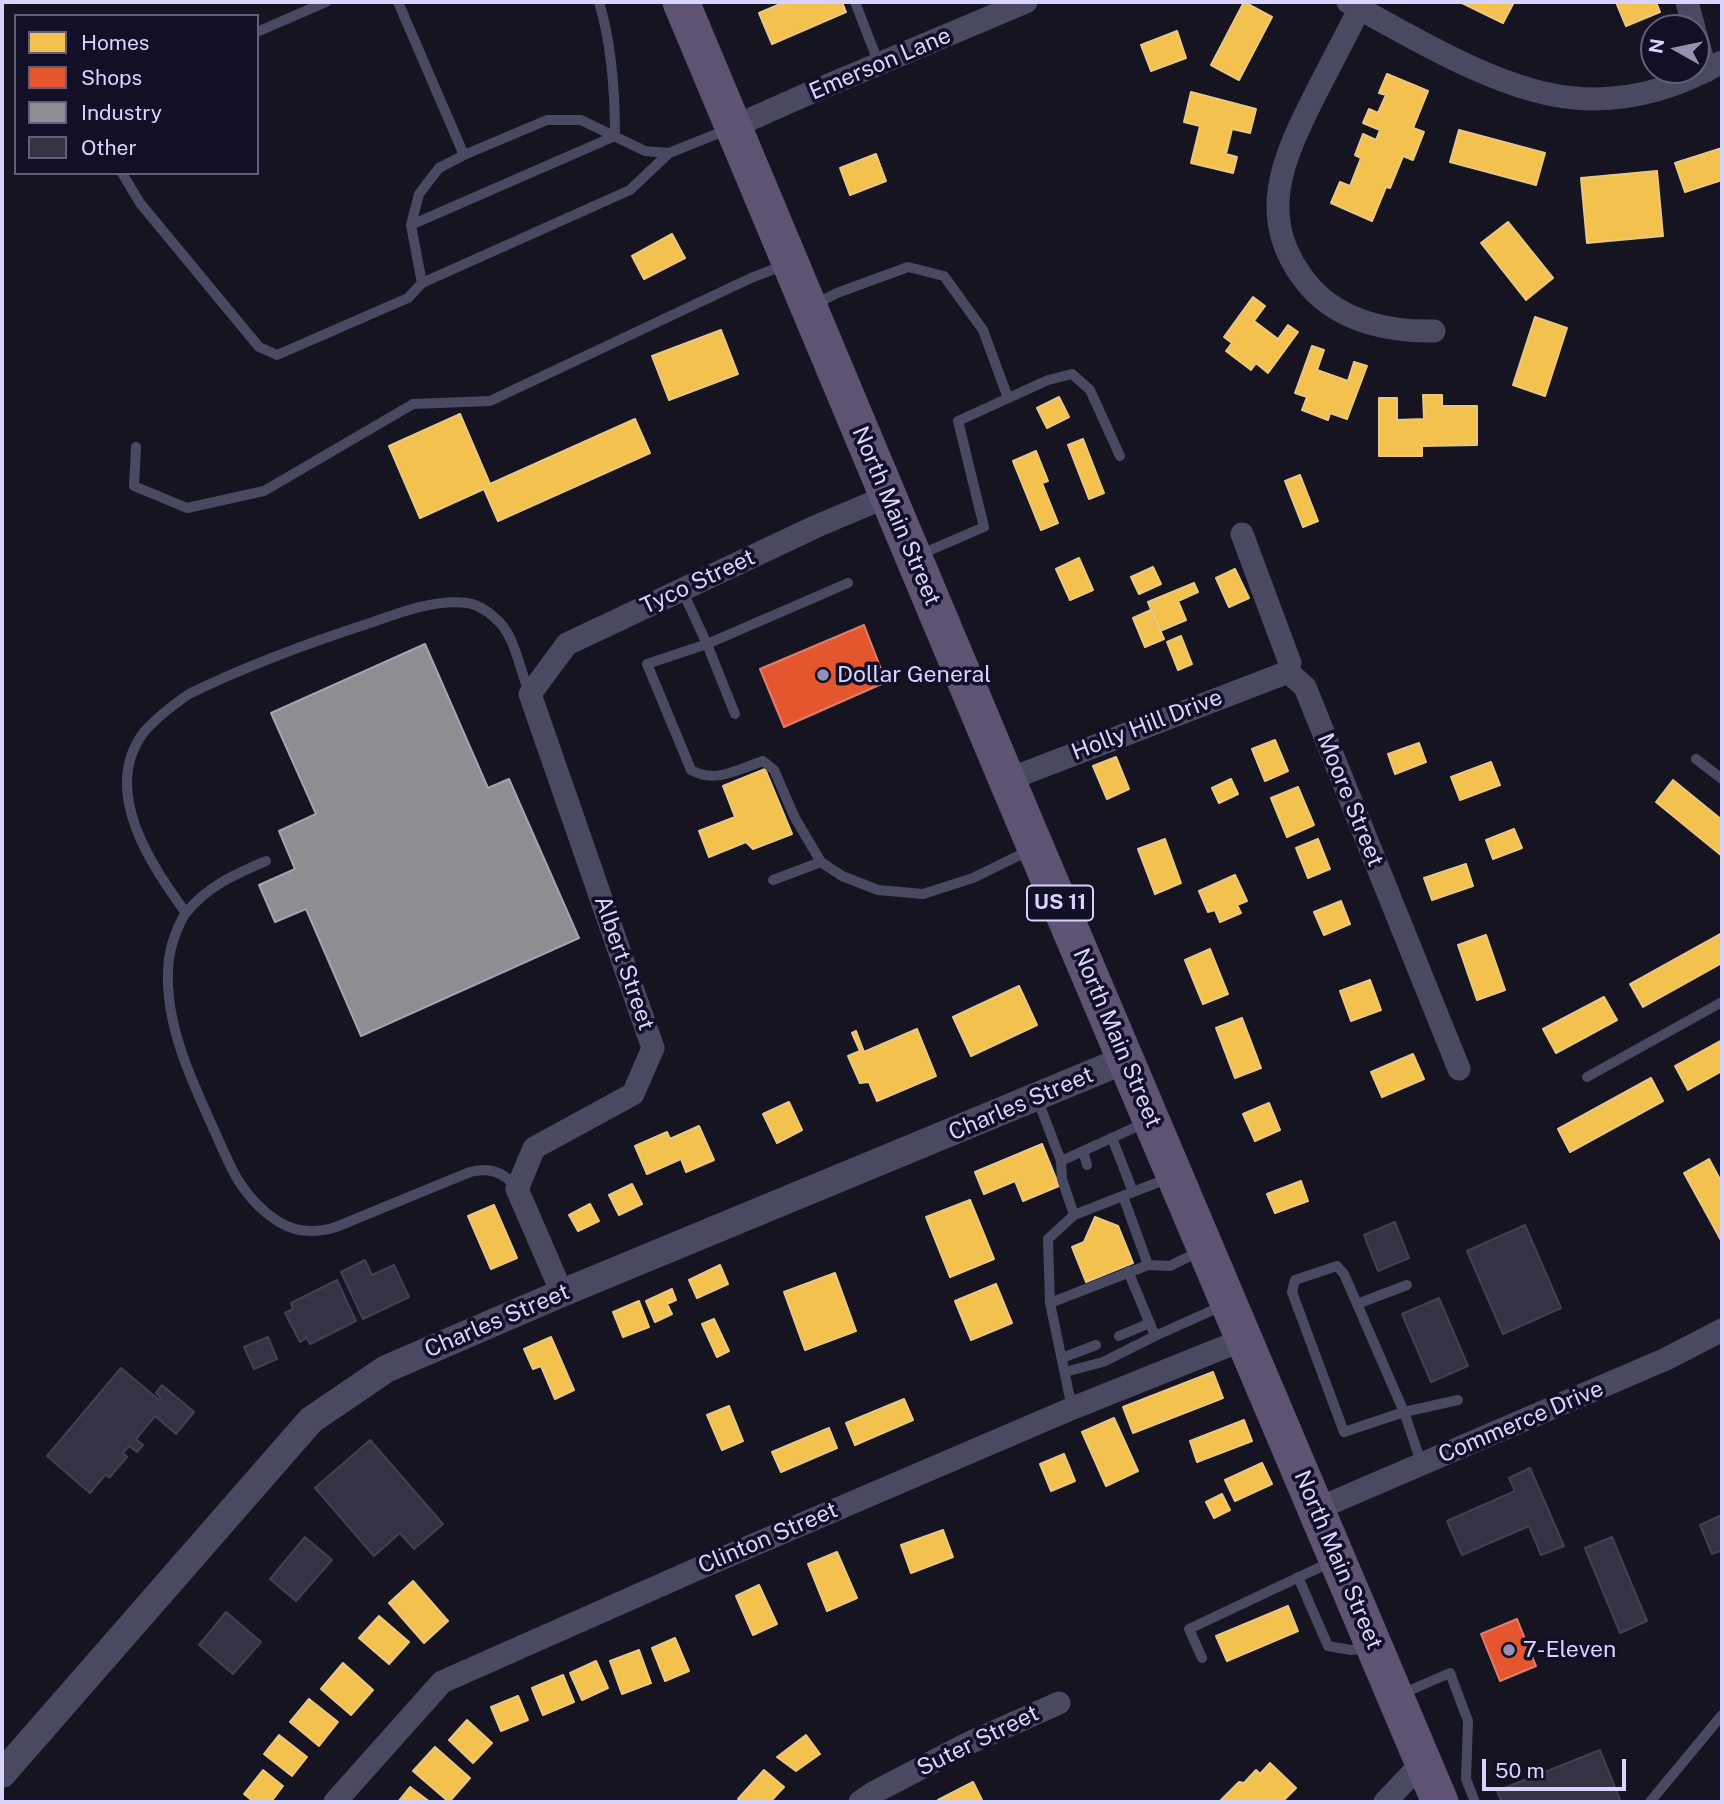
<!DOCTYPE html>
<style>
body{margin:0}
#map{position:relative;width:1724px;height:1804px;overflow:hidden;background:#161421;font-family:"Public Sans",sans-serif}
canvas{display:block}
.frame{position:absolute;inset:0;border:4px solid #d9d4ff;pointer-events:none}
.legend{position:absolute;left:14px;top:14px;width:245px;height:161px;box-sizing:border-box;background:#130f26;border:2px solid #625e7d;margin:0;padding:9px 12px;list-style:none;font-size:21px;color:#d9d4ff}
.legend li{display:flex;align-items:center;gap:14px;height:35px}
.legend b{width:35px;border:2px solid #625e7d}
.north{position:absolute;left:1640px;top:14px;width:70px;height:70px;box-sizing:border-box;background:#130f26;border:2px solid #625e7d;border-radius:50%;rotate:279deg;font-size:19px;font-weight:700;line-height:28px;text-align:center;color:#d9d4ff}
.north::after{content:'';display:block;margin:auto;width:24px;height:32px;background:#9591b1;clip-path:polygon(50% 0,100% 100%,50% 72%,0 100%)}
.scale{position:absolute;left:1482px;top:1759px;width:144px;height:32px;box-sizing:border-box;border:4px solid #d9d4ff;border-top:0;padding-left:9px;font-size:21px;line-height:24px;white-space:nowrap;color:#d9d4ff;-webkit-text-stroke:5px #130f26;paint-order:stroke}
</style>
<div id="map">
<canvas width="1724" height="1804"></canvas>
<div class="frame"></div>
<ul class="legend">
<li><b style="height:19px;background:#f2c14e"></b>Homes</li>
<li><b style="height:19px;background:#e4572e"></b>Shops</li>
<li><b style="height:19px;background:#8d8d92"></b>Industry</li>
<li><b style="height:19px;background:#343243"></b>Other</li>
</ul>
<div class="north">N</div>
<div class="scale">50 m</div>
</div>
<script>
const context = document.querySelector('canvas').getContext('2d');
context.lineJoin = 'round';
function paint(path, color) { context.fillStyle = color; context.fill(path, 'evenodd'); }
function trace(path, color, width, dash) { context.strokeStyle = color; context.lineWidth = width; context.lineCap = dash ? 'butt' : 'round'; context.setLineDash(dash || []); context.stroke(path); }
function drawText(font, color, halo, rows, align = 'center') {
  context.font = font + ' "Public Sans",sans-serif'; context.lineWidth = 7; context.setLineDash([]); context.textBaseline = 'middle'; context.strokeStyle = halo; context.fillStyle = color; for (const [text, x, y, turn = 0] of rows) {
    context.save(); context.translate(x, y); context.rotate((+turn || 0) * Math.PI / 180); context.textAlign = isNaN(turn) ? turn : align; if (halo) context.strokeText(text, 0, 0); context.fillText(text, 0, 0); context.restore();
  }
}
const homes = new Path2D(`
 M785 2H842L846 12 772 44 759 13Z
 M1244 2 1272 17 1239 80 1211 65Z
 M1460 2H1514L1503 23Z
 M1616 2H1656L1660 12 1626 26Z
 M1177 31 1186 58 1151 71 1141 45Z
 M1387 74 1428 91 1413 128 1424 132 1413 160 1403 156 1390 188 1386 187 1372 221 1331 203 1340 182 1350 186 1361 158 1355 155 1363 134 1376 140 1380 130 1363 123 1369 109 1378 113 1386 95 1379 93Z
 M1191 92 1256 109 1250 133 1232 129 1226 154 1237 157 1233 173 1191 163 1200 126 1184 122Z
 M1459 130 1545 153 1536 185 1450 162Z
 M1722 148V180L1685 192 1675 163Z
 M876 154 886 181 850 195 840 168Z
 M1657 171 1663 236 1587 243 1581 178Z
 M1508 222 1553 278 1526 300 1481 243Z
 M672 234 685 258 644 279 632 256Z
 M1253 297 1265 306 1254 321 1278 339 1288 325 1298 332 1268 373 1256 363 1251 370 1226 351 1232 343 1224 337Z
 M1535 317 1567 328 1545 396 1513 385Z
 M721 330 738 374 669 400 652 356Z
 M1312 346 1324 350 1317 370 1348 381 1354 362 1367 366 1347 419 1330 413 1328 420 1302 410 1307 397 1295 393Z
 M1423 395H1442V406H1477V445L1422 446V456H1379V398H1397V420L1424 419Z
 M1059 397 1069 417 1047 428 1037 408Z
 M460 414 490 484 635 419 650 453 498 521 484 489 420 518 389 446Z
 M1083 439 1104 493 1089 499 1068 445Z
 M1036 451 1048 481 1042 483 1058 523 1041 530 1013 461Z
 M1300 475 1318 521 1303 527 1285 481Z
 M1079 558 1093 590 1070 600 1056 569Z
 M1153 567 1161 584 1139 594 1131 577Z
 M1235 569 1249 598 1229 607 1216 578Z
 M1194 583 1198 592 1178 601 1186 620 1160 631 1148 602Z
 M1151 610 1164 639 1145 647 1133 618Z
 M1181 636 1192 664 1178 670 1167 642Z
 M1275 740 1288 771 1265 781 1252 749Z
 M1419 743 1426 762 1395 774 1388 754Z
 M1116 757 1129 789 1107 799 1093 766Z
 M1491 762 1500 785 1460 800 1451 777Z
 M765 769 792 834 753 849 746 842 709 857 699 831 735 817 723 786Z
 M1231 779 1238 794 1219 803 1212 788Z
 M1673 780 1722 820V856L1656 802Z
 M1298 787 1314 825 1287 837 1271 798Z
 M1514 829 1522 848 1493 859 1486 840Z
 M1165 839 1181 883 1155 894 1138 849Z
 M1318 839 1330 869 1308 878 1296 848Z
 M1466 864 1473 886 1432 900 1424 878Z
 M1235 875 1247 901 1237 905 1241 913 1220 922 1215 910 1208 912 1199 891Z
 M1341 901 1350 924 1324 935 1314 912Z
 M1722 933V963L1643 1007 1630 984Z
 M1486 935 1505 990 1477 1000 1458 945Z
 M1210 949 1228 994 1203 1004 1185 960Z
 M1370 980 1381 1010 1351 1021 1340 991Z
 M1019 986 1037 1025 971 1056 953 1017Z
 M1604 997 1617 1020 1556 1053 1543 1029Z
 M1242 1018 1261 1068 1235 1078 1216 1028Z
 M917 1029 936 1076 877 1101 869 1082 860 1083 848 1056 860 1051 852 1033 856 1031 864 1052Z
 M1722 1040V1071L1688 1090 1675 1066Z
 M1413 1054 1424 1079 1382 1097 1371 1072Z
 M1651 1078 1663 1101 1570 1152 1558 1129Z
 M789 1102 802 1130 777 1143 763 1114Z
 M1269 1103 1280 1130 1255 1141 1243 1114Z
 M699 1126 714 1160 686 1172 681 1159 647 1174 635 1146 667 1132 670 1139Z
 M1042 1144 1059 1186 1023 1201 1015 1181 984 1194 975 1172Z
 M1709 1159 1722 1183V1242L1684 1173Z
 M1301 1181 1308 1201 1275 1213 1267 1194Z
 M632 1184 642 1204 619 1215 609 1195Z
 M970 1200 994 1259 950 1277 926 1217Z
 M590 1204 599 1221 578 1231 569 1215Z
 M494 1205 517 1258 491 1269 468 1216Z
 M1095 1217 1118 1226 1133 1263 1086 1282 1072 1247 1084 1242Z
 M720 1265 728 1284 697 1298 689 1280Z
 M835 1273 856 1331 805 1350 784 1292Z
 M996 1284 1012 1323 971 1340 955 1301Z
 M672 1289 676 1300 667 1304 672 1314 655 1322 646 1301Z
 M639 1301 649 1327 623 1337 613 1312Z
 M714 1319 729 1351 717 1357 702 1324Z
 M551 1337 574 1390 555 1399 541 1366 533 1369 524 1349Z
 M1213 1372 1223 1398 1133 1433 1123 1407Z
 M904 1399 913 1420 855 1445 846 1423Z
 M729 1406 743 1441 722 1450 707 1415Z
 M1114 1418 1138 1471 1106 1486 1082 1432Z
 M1244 1420 1252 1441 1197 1462 1190 1441Z
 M829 1428 837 1448 781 1472 772 1452Z
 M1064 1454 1075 1481 1051 1491 1040 1464Z
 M1262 1463 1272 1484 1235 1501 1225 1480Z
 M1222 1494 1230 1510 1214 1518 1206 1502Z
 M943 1530 953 1557 911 1573 901 1545Z
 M837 1552 857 1598 827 1611 808 1564Z
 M413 1581 448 1621 424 1643 389 1603Z
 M759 1585 777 1624 753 1635 736 1596Z
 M1288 1606 1298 1631 1227 1661 1216 1636Z
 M379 1616 409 1642 389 1664 359 1638Z
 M675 1638 689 1671 665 1681 652 1648Z
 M639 1650 651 1683 622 1694 610 1661Z
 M596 1661 608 1688 582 1700 570 1673Z
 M343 1663 373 1690 351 1715 321 1689Z
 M563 1675 574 1702 543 1715 532 1688Z
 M518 1696 528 1720 501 1731 491 1707Z
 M309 1699 338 1722 319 1746 290 1722Z
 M467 1720 492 1743 473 1763 449 1740Z
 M279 1735 307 1757 292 1776 264 1754Z
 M806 1735 820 1754 796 1771 777 1757Z
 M435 1747 470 1778 449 1802 413 1771Z
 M1270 1763 1296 1788 1282 1802H1219L1239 1782 1244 1783 1256 1770 1260 1774Z
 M263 1770 283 1786 271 1802H254L244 1794Z
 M764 1770 784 1787 770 1802H742L738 1799Z
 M973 1782 983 1802H939L938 1800Z
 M410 1787 430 1802H398Z`);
paint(homes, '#f2c14e');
trace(homes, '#eac783', 2);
const shops = new Path2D(`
 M864 625 886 682 784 727 760 669Z
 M1517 1619 1536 1666 1500 1681 1481 1634Z`);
paint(shops, '#e4572e');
trace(shops, '#e17c6d', 2);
const industry = new Path2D(`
 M425 644 488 788 509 779 579 938 361 1036 306 909 275 922 259 885 295 869 279 831 316 814 271 713Z`);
paint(industry, '#8d8d92');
trace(industry, '#a4a2b3', 2);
const building = new Path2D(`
 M1395 1222 1409 1258 1378 1271 1364 1235Z
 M1525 1225 1561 1308 1503 1334 1467 1251Z
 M365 1260 372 1275 394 1265 409 1297 363 1319 341 1272Z
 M337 1280 356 1321 310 1344 307 1338 300 1342 285 1313 293 1309 291 1303Z
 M1439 1298 1468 1366 1431 1382 1402 1314Z
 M268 1337 277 1359 254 1369 244 1347Z
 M121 1368 159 1400 161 1398 156 1393 162 1385 194 1412 176 1434 155 1416 136 1439 143 1445 137 1452 129 1446 123 1453 127 1457 109 1478 106 1474 90 1493 47 1456Z
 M370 1440 443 1524 414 1549 400 1533 374 1556 315 1488Z
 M1530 1468 1564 1546 1541 1555 1529 1526 1462 1555 1447 1521 1515 1491 1509 1478Z
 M1722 1515V1550L1712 1554 1700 1525Z
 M305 1537 332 1560 296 1601 270 1579Z
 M1612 1537 1647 1621 1620 1633 1585 1548Z
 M226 1612 261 1642 233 1674 199 1645Z
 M1600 1750 1621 1802H1502L1497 1791Z`);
paint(building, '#343243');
trace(building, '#433f54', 2);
trace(new Path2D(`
 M398 2 464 155
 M855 2 879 64
 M257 32 326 2
 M122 173 140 203 259 347 277 355 408 298 422 283 411 225 419 194 439 168 464 155 547 120H581L645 151 669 153 729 129
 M411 225 615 136C615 91 612 45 599 2
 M422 283 630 190 669 153
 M814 305 837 293 908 267 944 276 983 330 1008 398
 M136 447 134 486 187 508 264 491 413 404 490 401 751 278 787 264
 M919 555 984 527 958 421 1048 380 1072 374 1090 390 1120 456
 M682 590 707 644 647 664 691 770C715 784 739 769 763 761L774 770 795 818 821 862 842 876 878 890 923 894 973 878 1030 850
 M735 714 707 644 848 583
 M1696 759 1722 779
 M266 861C236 874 207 886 186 913 151 865 100 790 144 732 157 717 173 705 189 694 248 665 311 642 373 622 401 612 436 599 467 603 476 604 488 611 495 618 516 635 519 670 530 694
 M773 880 821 862
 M186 912C175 931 168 951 168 973 166 1027 193 1084 215 1132 222 1148 229 1165 238 1180 248 1196 263 1212 279 1222 297 1233 317 1233 336 1227L470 1172C489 1167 505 1172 517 1189
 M1587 1077 1722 1002
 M1037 1098 1061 1161 1147 1122
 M1112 1138 1133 1192
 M1083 1151 1087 1165
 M1061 1161 1062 1179 1074 1215 1169 1178
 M1123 1196 1148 1265
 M1128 1271 1155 1336 1222 1306
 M1050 1303 1148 1265 1170 1266 1200 1251
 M1357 1304 1407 1285
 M1119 1336 1150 1323
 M1062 1358 1096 1345
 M1065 1372 1103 1362 1155 1336
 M1072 1408 1050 1303 1048 1239 1074 1215
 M1422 1465 1404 1412 1344 1432 1292 1292 1295 1280 1337 1266 1344 1274 1404 1412 1458 1400
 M1298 1577 1328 1646 1351 1650 1369 1648
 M1202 1658 1189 1629 1331 1562
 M1399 1695 1450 1673 1468 1721 1466 1779 1475 1802
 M1650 1802 1722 1715`), '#4a4962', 10);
trace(new Path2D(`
 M1348 2C1412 37 1501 92 1574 98 1627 103 1677 88 1722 62
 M1687 2 1694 28
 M1360 8C1346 35 1332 62 1318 89 1283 158 1252 220 1311 288 1342 322 1390 332 1434 331
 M1696 35 1706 71
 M733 127 805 95 1026 2
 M1242 534 1290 663 1288 672
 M1288 672 1305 687 1459 1069
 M1007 780 1288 672
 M562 1293 517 1189 534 1148 633 1094 653 1048 530 694 567 644 817 526 888 496
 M1317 1509 1666 1359 1722 1330
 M335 1802 442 1682 695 1570 1073 1408 1245 1339
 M860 1802 873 1793 967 1744 1059 1703
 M1385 1802 1424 1761`), '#4a4962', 23);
trace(new Path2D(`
 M2 1774 311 1420 386 1369 562 1293 1127 1059`), '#4a4962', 28);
trace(new Path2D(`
 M681 2 1007 780 1440 1802`), '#5e5373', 37);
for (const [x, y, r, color] of [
 [823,675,7,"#9591b1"],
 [1509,1650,7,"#9591b1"]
]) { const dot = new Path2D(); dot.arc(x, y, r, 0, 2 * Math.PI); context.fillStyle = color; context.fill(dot); trace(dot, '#130f26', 2.5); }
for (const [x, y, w] of [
 [1060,903,66]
]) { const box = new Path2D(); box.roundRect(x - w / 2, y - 17.5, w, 35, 5); context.fillStyle = '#130f26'; context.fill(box); trace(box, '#d9d4ff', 2); }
drawText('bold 21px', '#d9d4ff', null, [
 ["US 11",1060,903]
]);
drawText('23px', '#d9d4ff', '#130f26', [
 ["Emerson Lane",880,64,-23],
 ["North Main Street",896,516,67],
 ["Tyco Street",698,582,-25],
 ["Holly Hill Drive",1147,725,-21],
 ["Moore Street",1350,800,68],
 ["Albert Street",624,963,71],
 ["North Main Street",1117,1038,67],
 ["Charles Street",1021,1104,-23],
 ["Charles Street",497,1321,-23],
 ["Commerce Drive",1521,1422,-23],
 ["Clinton Street",768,1538,-23],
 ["North Main Street",1338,1560,67],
 ["Suter Street",978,1741,-26]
]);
drawText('23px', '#d9d4ff', '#130f26', [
 ["Dollar General",837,675],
 ["7-Eleven",1523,1650]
], 'left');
</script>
